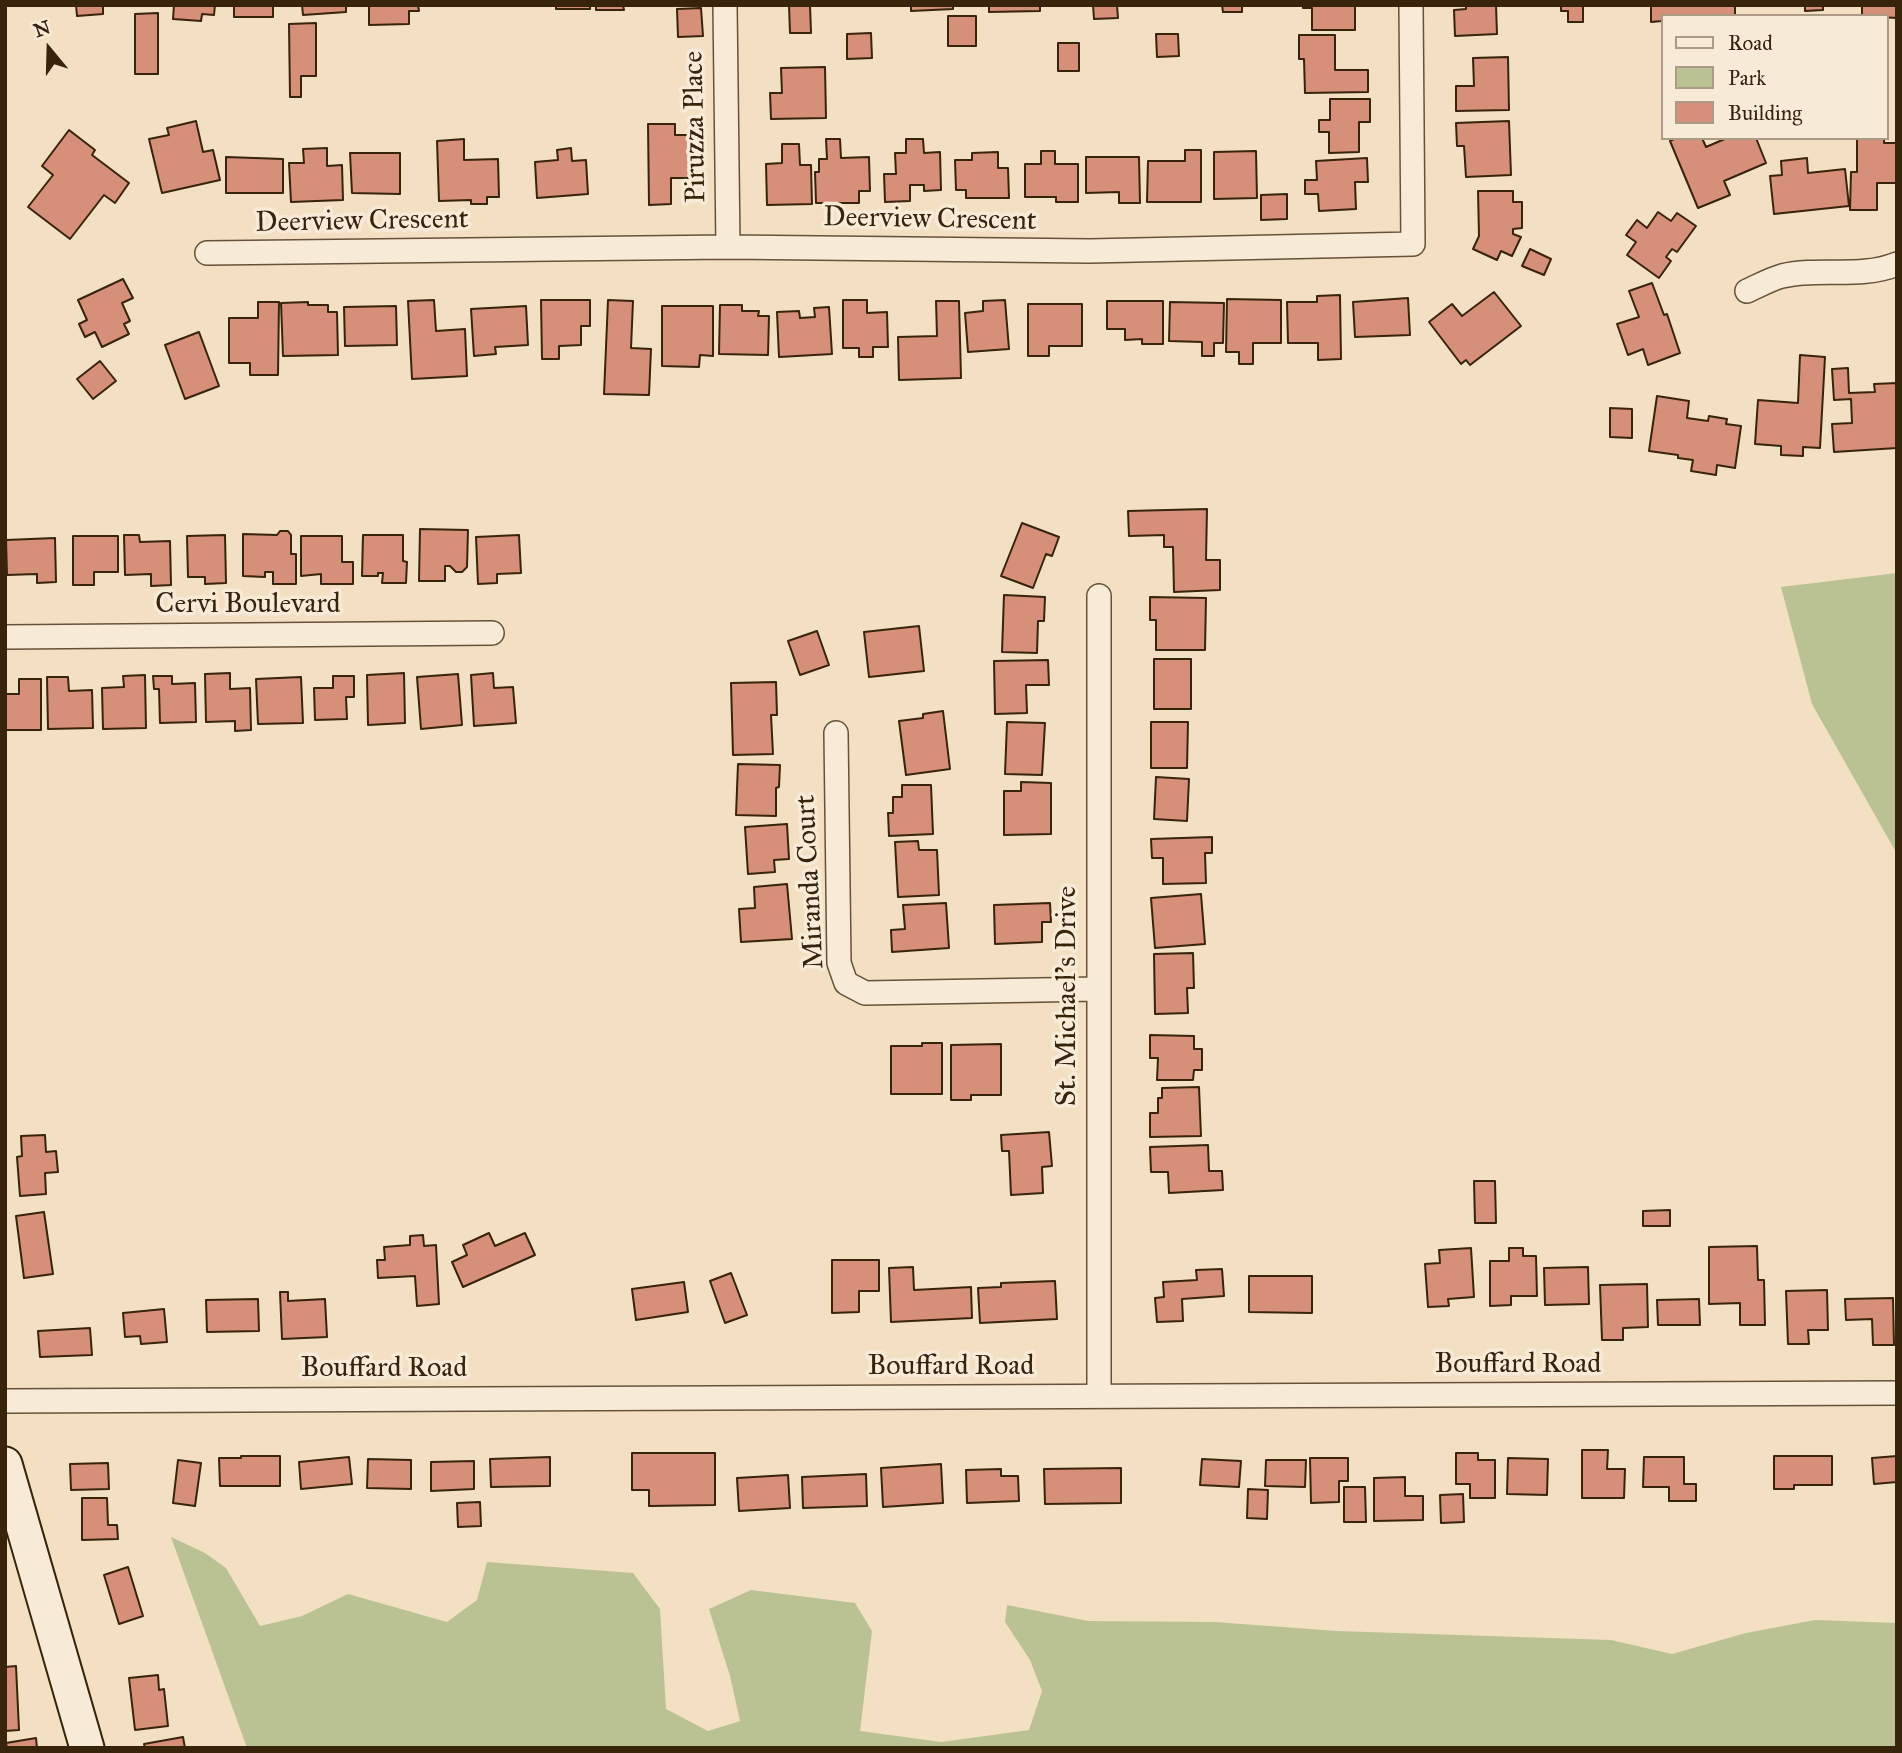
<!DOCTYPE html>
<style>
body{margin:0}
#map{position:relative;width:1902px;height:1753px;overflow:hidden;background:#f3dfc2;font-family:"IM FELL Great Primer",serif}
canvas{display:block}
.frame{position:absolute;inset:0;border:7px solid #38230b;pointer-events:none}
.legend{position:absolute;left:1661px;top:14px;width:228px;height:126px;box-sizing:border-box;background:#f7ead7;border:2px solid #ab9a85;margin:0;padding:9px 12px;list-style:none;font-size:21px;color:#38230b}
.legend li{display:flex;align-items:center;gap:14px;height:35px}
.legend b{width:35px;border:2px solid #ab9a85}
.north{position:absolute;left:14px;top:14px;width:70px;height:70px;-webkit-text-stroke:5px #f7ead7;paint-order:stroke;rotate:341deg;font-size:19px;font-weight:700;line-height:28px;text-align:center;color:#38230b}
.north::after{content:'';display:block;margin:auto;width:24px;height:32px;background:#38230b;clip-path:polygon(50% 0,100% 100%,50% 72%,0 100%)}
</style>
<div id="map">
<canvas width="1902" height="1753"></canvas>
<div class="frame"></div>
<ul class="legend">
<li><b style="height:9px;background:#f7ead7"></b>Road</li>
<li><b style="height:19px;background:#bac294"></b>Park</li>
<li><b style="height:19px;background:#d68f79"></b>Building</li>
</ul>
<div class="north">N</div>
</div>
<script>
const context = document.querySelector('canvas').getContext('2d');
context.lineJoin = 'round';
function paint(path, color) { context.fillStyle = color; context.fill(path, 'evenodd'); }
function trace(path, color, width, dash) { context.strokeStyle = color; context.lineWidth = width; context.lineCap = dash ? 'butt' : 'round'; context.setLineDash(dash || []); context.stroke(path); }
function drawText(font, color, halo, rows, align = 'center') {
  context.font = font + ' "IM FELL Great Primer",serif'; context.lineWidth = 7; context.setLineDash([]); context.textBaseline = 'middle'; context.strokeStyle = halo; context.fillStyle = color; for (const [text, x, y, turn = 0] of rows) {
    context.save(); context.translate(x, y); context.rotate((+turn || 0) * Math.PI / 180); context.textAlign = isNaN(turn) ? turn : align; if (halo) context.strokeText(text, 0, 0); context.fillText(text, 0, 0); context.restore();
  }
}
paint(new Path2D(`
 M1897 573V854L1812 704 1781 587Z
 M171 1537 205 1553 226 1568 260 1626 302 1616 348 1594 447 1622 477 1600 487 1562 633 1573 660 1609 666 1709 708 1731 740 1721 730 1676 709 1609 751 1590 855 1603 872 1631 860 1731 941 1742 1029 1730 1042 1691 1030 1660 1005 1622 1007 1605 1088 1621 1215 1622 1337 1631 1611 1640 1672 1654 1746 1633 1815 1620 1897 1623V1748H247Z`), '#bac294');
const building = new Path2D(`
 M76 5H103V14L77 16Z
 M174 5H215L214 15 202 14 201 21 173 19Z
 M234 5H273V17H234Z
 M302 5H346V12L303 15Z
 M393 5H418L419 11H409V24L369 25V6Z
 M556 5H590V9H556Z
 M596 5H623L624 10H596Z
 M789 5H810L811 33H790Z
 M911 5H953V9L911 11Z
 M989 5H1040V11L989 12Z
 M1093 5H1117L1118 18 1094 19Z
 M1222 5H1242V12H1223Z
 M1303 5H1355V30H1312V8H1303Z
 M1466 5H1496L1497 34 1455 36 1454 10 1466 9Z
 M1561 5H1583V22H1568V11H1561Z
 M1651 5H1735V16H1662V21L1651 22Z
 M1805 5H1823V10L1805 11Z
 M1862 5H1897V18L1862 16Z
 M701 8 703 36 678 37 677 9Z
 M158 13V74H135V14Z
 M948 16H976V46H948Z
 M316 23V76H301V97H290L289 24Z
 M871 33 872 58 847 59V34Z
 M1156 34H1178L1179 56 1157 57Z
 M1299 35H1335V70H1368V92L1305 93 1304 59H1299Z
 M1058 43H1079V71H1058Z
 M1508 57 1509 110 1456 111V86H1474L1473 58Z
 M825 67 826 118 771 119 770 93H782L781 68Z
 M1330 99H1370V122H1359V152L1329 153V132H1319V120H1330Z
 M196 121 203 152 213 150 220 180 162 193 149 139 169 135 167 128Z
 M1509 121 1511 175 1466 177 1464 146H1457L1456 123Z
 M648 124H675V135H696V178H671V204L649 205Z
 M69 130 95 150 92 155 129 183 115 203 104 195 70 239 28 207 53 175 42 166Z
 M1676 138H1702L1706 147 1727 138H1756L1766 163 1724 181 1730 195 1698 208 1670 141Z
 M1857 138H1884V143H1897V183H1877V210H1850L1851 172H1857Z
 M464 139V160L498 159 499 197H487V204H471V200L439 201 437 141Z
 M826 139H840L841 158 869 157 870 191H859V203H816L815 172H819V159H827Z
 M906 139H923L924 153 940 152 941 190 924 191V185H910V201L885 202 884 174H896L895 153H906Z
 M782 144H799L800 165H811L812 204 767 205 766 164 782 163Z
 M327 148V166L342 165 343 200 291 202 289 163H304L303 149Z
 M571 148 572 161 586 160 588 194 537 198 535 162 558 160 557 150Z
 M1185 150H1201V202H1147L1148 161H1185Z
 M1041 151H1055V164H1078V202H1056V197H1025V164H1041Z
 M1256 151 1257 198 1214 199V152Z
 M998 152V168H1008L1009 198H966V190H956L955 160H972V153Z
 M350 153H400V194L352 193Z
 M226 157 283 159V193H226Z
 M1086 157H1139L1140 203H1119V192L1086 193Z
 M1367 158 1368 182H1355L1356 209 1319 211 1318 194H1305V180H1317L1316 161Z
 M1807 158 1808 173 1845 169 1849 206 1774 214 1770 176 1782 175 1781 161Z
 M1478 191H1513V202H1522V228L1513 229V234L1521 237 1512 256 1501 251 1497 260 1473 249 1479 236Z
 M1287 194V219L1261 220V195Z
 M1658 212 1671 221 1677 213 1696 226 1677 252 1672 249 1666 257 1671 261 1659 278 1627 255 1636 242 1626 235 1637 220 1647 228Z
 M1530 249 1551 259 1544 275 1522 266Z
 M123 279 133 298 122 303 130 321 124 324 129 334 102 347 95 332 85 337 79 324 87 320 78 300Z
 M1652 283 1664 315 1667 314 1680 353 1648 365 1643 349 1628 355 1617 324 1639 317 1629 291Z
 M1494 292 1521 326 1470 365 1466 360 1461 364 1429 322 1452 304 1462 316Z
 M1340 295 1341 359 1318 360V343H1288L1287 302H1317V296Z
 M1408 298 1410 335 1355 337 1353 302Z
 M1227 299 1281 300V343H1253V364H1239V352H1226Z
 M434 300 436 331 465 329 467 376 412 379 408 301Z
 M541 300H590V326H581V345L559 346V359H542Z
 M608 300 633 301 631 348 651 349 649 395 604 394Z
 M843 300H867V313L887 312 888 347H873V357H859V348H843Z
 M1005 300 1009 349 968 352 965 313 983 311V301Z
 M936 301H959L961 378 899 380 898 337 937 336Z
 M1107 301H1163V344H1142V339L1125 340V329H1107Z
 M258 302H279L278 375H250V363H229V318H258Z
 M308 302V305H328V312H337L338 355 283 356 281 303Z
 M1170 302 1224 303 1223 343H1214V356H1202V342L1169 341Z
 M1028 304H1082V346H1049V356H1028Z
 M720 305H742V311H759L758 316H769L768 355 719 354Z
 M396 306 397 345 345 346 344 307Z
 M526 306 528 345 495 347 496 354 474 356 471 309Z
 M662 306H713V356L700 355 699 367 662 366Z
 M829 307 832 354 779 357 777 312 799 311 800 318 815 317 814 308Z
 M199 332 219 386 185 399 165 345Z
 M1800 355 1825 357 1820 448 1803 447V456L1781 455V446L1755 444 1758 400 1798 403Z
 M100 361 116 381 93 399 77 379Z
 M1848 368 1849 393 1875 392 1874 384 1897 383V448L1834 452 1832 424 1852 423 1851 399 1834 400 1832 369Z
 M1657 396 1689 401 1687 418 1708 421 1709 416 1727 419 1726 424 1741 426 1735 468 1717 465 1716 475 1691 471 1693 460 1678 458V455L1649 451Z
 M1610 408 1632 409V438L1610 437Z
 M1207 509 1206 560H1220V590L1174 592 1173 547H1164V535L1129 536 1128 511Z
 M1022 523 1059 537 1052 556 1046 554 1033 588 1001 576Z
 M420 529 468 530 467 567 462 572H456L450 566H445V581H419Z
 M280 531H288L291 535V554H296V584H273V572H265V577L243 576V534L277 535Z
 M124 535H139L140 542 170 541 171 585 151 586V574L125 575Z
 M225 535 226 583 205 584V577H188L187 536Z
 M363 535H403V561L407 562 406 583H382L383 573H378V576H362Z
 M519 535 521 573 497 574V583L478 584 476 537Z
 M73 536H118V572H94V585H73Z
 M301 536H342V562H353V584H321V574L301 576Z
 M55 538 56 582 37 583V574L7 575 6 540Z
 M1004 595 1045 597 1044 621H1038L1037 653 1002 652Z
 M1150 597 1206 598 1205 650H1156V620H1150Z
 M919 626 924 671 869 677 864 632Z
 M817 631 829 665 800 675 788 641Z
 M1154 659H1191V709H1154Z
 M1048 660 1049 685H1026L1027 713 995 714 994 661Z
 M230 673V689L250 688 251 730 235 731V721L206 722 205 674Z
 M404 673 405 723 368 725 367 675Z
 M493 673 494 688 513 687 516 723 474 726 471 675Z
 M458 674 462 725 421 729 417 677Z
 M145 675 146 728 103 729 102 688 124 687 123 676Z
 M153 676H172V684L195 683 196 722 160 723 159 689H154Z
 M333 676H354V697H346L347 719 315 720 314 688H333Z
 M47 677H68L69 691 92 690 93 728 48 729Z
 M301 677 303 723 258 724 256 679Z
 M19 679H41V730H5V694H19Z
 M776 682 777 715H771L773 754 733 755 731 683Z
 M943 711 950 769 906 775 899 721 923 718V714Z
 M1007 722 1045 723 1042 775 1005 774Z
 M1151 722H1188L1187 768H1151Z
 M738 764 780 765 779 787 776 788V816L736 815Z
 M1156 777 1189 779 1187 821 1154 819Z
 M1021 782 1051 783V834L1004 835V791H1021Z
 M902 785H931L933 834 889 836 888 813H893V797H902Z
 M787 824 789 859 774 860 775 872 748 874 745 827Z
 M1212 837V853H1205L1206 883 1163 884V858H1152L1151 839Z
 M918 841 919 850H937L939 895 898 897 895 842Z
 M787 884 792 939 741 942 739 909 755 908 754 887Z
 M1201 894 1205 944 1155 948 1151 898Z
 M946 903 949 948 892 952 891 930 905 929 903 905Z
 M1050 903 1051 922H1042V942L995 944 994 905Z
 M1193 953 1194 988H1187L1188 1013 1155 1014 1154 954Z
 M1150 1035 1194 1036V1049H1202V1070H1194L1193 1080H1157L1158 1058H1150Z
 M922 1043H942V1094H891V1046H922Z
 M1001 1044V1095H971V1100H951V1045Z
 M1199 1087 1201 1136 1150 1137V1113H1158V1098H1162V1088Z
 M1049 1132 1052 1166 1042 1167 1043 1193 1011 1195 1009 1151H1002L1001 1135Z
 M45 1135 46 1152 56 1151 58 1172 45 1173 46 1194 20 1196 17 1157 22 1156 21 1136Z
 M1208 1145 1209 1171H1222L1223 1190 1169 1193 1168 1172H1151L1150 1147Z
 M1474 1181H1495L1496 1223H1475Z
 M1670 1210V1226H1643V1211Z
 M44 1212 53 1274 24 1278 16 1216Z
 M489 1233 495 1246 525 1233 535 1255 463 1287 452 1262 467 1255 463 1245Z
 M423 1235 424 1246 436 1245 439 1304 417 1306 415 1276 378 1278 377 1260H385L384 1247 410 1245V1236Z
 M1757 1246 1758 1280H1764L1765 1325H1740V1303L1709 1304V1247Z
 M1471 1248 1474 1297 1448 1299 1449 1306 1428 1307 1425 1264 1440 1263 1439 1250Z
 M1509 1248H1523V1256H1536L1537 1296H1511V1305L1490 1306V1261H1509Z
 M832 1260H879V1291H859V1312L832 1313Z
 M913 1267 914 1290 971 1287 972 1318 891 1322 889 1268Z
 M1588 1267 1589 1304 1545 1305 1544 1268Z
 M1222 1269 1224 1296 1182 1299 1183 1321 1157 1322 1155 1298 1164 1297 1163 1282 1197 1280 1196 1270Z
 M731 1273 747 1315 725 1323 710 1281Z
 M1249 1276H1312V1313L1249 1312Z
 M1055 1281 1057 1319 980 1323 978 1288 1001 1287V1283Z
 M684 1282 688 1312 636 1320 632 1289Z
 M1647 1284 1648 1327 1623 1328V1340H1602L1600 1285Z
 M1827 1290 1828 1330H1808L1809 1344H1788L1786 1291Z
 M280 1292H288V1301L325 1299 327 1337 282 1339Z
 M1893 1298 1894 1345H1873L1872 1319 1846 1320 1845 1299Z
 M258 1299 259 1331 207 1332 206 1300Z
 M1699 1299 1700 1325H1658L1657 1300Z
 M164 1309 167 1342 141 1344 140 1336 125 1337 123 1313Z
 M90 1328 92 1355 40 1357 38 1331Z
 M1582 1450H1608L1607 1469H1625L1624 1498H1582Z
 M632 1453H715V1505L649 1506V1490H632Z
 M1456 1453H1478V1460H1495V1498H1470V1484H1456Z
 M241 1456H280V1486H220L219 1458H241Z
 M1774 1456H1832V1485H1794V1489H1774Z
 M1897 1456V1482L1874 1484 1872 1458Z
 M349 1457 352 1484 301 1489 299 1462Z
 M550 1457V1486L491 1487 490 1459Z
 M1644 1457H1684V1484H1696V1501H1669V1487H1643Z
 M1310 1458H1348V1481H1339V1502L1311 1503Z
 M1508 1458 1548 1459 1547 1495 1507 1494Z
 M368 1459 411 1460V1489L367 1488Z
 M1202 1459 1241 1461 1239 1487 1200 1485Z
 M178 1460 201 1463 195 1506 173 1503Z
 M1266 1460H1306L1305 1487 1265 1486Z
 M474 1461V1489L431 1491V1462Z
 M108 1463 109 1489 71 1490 70 1464Z
 M941 1464 943 1503 883 1507 881 1468Z
 M1121 1468V1503L1045 1504 1044 1469Z
 M1001 1469V1476H1018L1019 1501 967 1503 966 1470Z
 M866 1474 867 1506 803 1508 802 1477Z
 M788 1475 790 1508 739 1511 737 1478Z
 M1405 1477V1496H1423V1520L1374 1521V1478Z
 M1344 1487H1365L1366 1522H1344Z
 M1248 1489 1268 1490 1267 1519 1247 1518Z
 M1463 1494 1464 1522 1441 1523 1440 1495Z
 M82 1498H107L108 1525H117L118 1539 82 1540Z
 M480 1502 481 1526 458 1527 457 1503Z
 M128 1567 143 1616 119 1624 104 1575Z
 M16 1666 19 1730 5 1731V1667Z
 M158 1675 159 1690 164 1689 168 1726 135 1730 129 1678Z
 M183 1737 185 1748H145L144 1744Z
 M36 1738 37 1748H7L6 1743Z`);
paint(building, '#d68f79');
trace(building, '#38230b', 2);
const street = new Path2D(`
 M725 5 728 247
 M207 253 728 247 1090 251 1413 244 1411 5
 M1747 291C1758 286 1771 279 1782 276 1821 267 1860 279 1897 264
 M1099 596V1396
 M5 637 492 633
 M836 733 839 963 846 983 865 993 1098 989
 M5 1401 1897 1393`);
const secondary = new Path2D(`
 M5 1464 87 1748`);
trace(street, '#675239', 26);
trace(secondary, '#38230b', 37);
trace(street, '#f7ead7', 23);
trace(secondary, '#f7ead7', 33);
drawText('28px', '#38230b', '#f7ead7', [
 ["Piruzza Place",696,127,-91],
 ["Deerview Crescent",930,220,1],
 ["Deerview Crescent",362,222,-1],
 ["Cervi Boulevard",248,605],
 ["Miranda Court",811,882,-93],
 ["St. Michael's Drive",1068,996,-90],
 ["Bouffard Road",1518,1365],
 ["Bouffard Road",951,1367],
 ["Bouffard Road",384,1369]
]);
</script>
